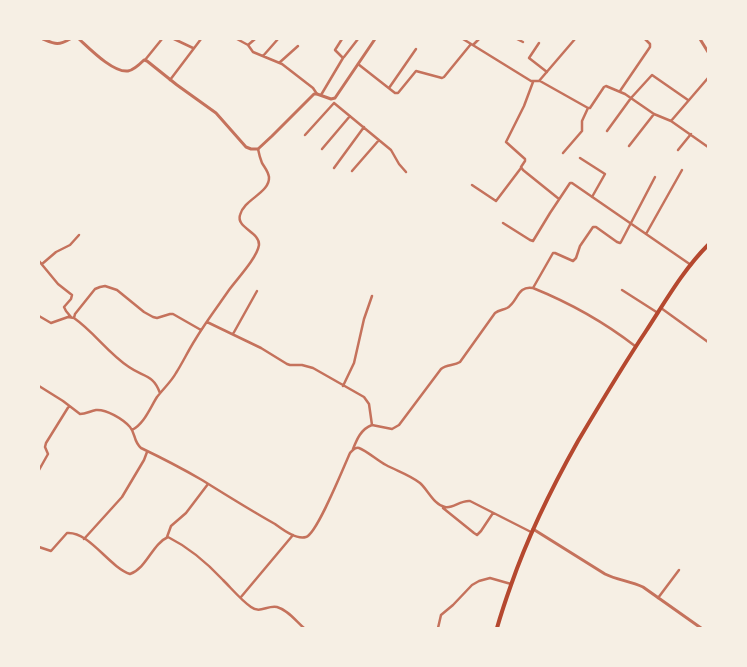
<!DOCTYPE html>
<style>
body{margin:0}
#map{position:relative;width:747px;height:667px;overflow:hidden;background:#f6efe4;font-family:Bitter,serif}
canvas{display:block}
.frame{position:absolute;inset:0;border:40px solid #f6efe4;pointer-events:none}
</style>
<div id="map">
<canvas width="747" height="667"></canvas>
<div class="frame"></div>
</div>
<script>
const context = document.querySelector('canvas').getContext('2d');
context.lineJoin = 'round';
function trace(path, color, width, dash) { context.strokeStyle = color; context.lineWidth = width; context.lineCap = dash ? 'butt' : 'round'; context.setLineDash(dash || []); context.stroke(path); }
trace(new Path2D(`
 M174 39 193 48
 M237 39 248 45 255 39
 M463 39 531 81H540L588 108H590L604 87 606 86 625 94 654 114 671 121 708 78
 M517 39 523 42
 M539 43 529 58 547 72
 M248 45 253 52 282 64 313 88 317 94
 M473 45 479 39
 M263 56 278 39
 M344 57 358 39
 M145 60 162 39
 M279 63 298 46
 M358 64 395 93H398L416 71 442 78 444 77 471 44
 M170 80 201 39
 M539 81 575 39
 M533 82 524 106 506 142 525 159V161L521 167 523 170 559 199
 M389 88 416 49
 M620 91 650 47V44L645 39
 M321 95 343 58 335 50 342 39
 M334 103 391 150 399 164 406 172
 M671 121 708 147
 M607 131 631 98 652 75 688 100
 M305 135 334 103
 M629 146 654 114
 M322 149 350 116
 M678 150 691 134
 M563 153 582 131V121L588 108
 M580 158 605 174 592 197
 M334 168 364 127
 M352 171 379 140
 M472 185 496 201 521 168
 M503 223 530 240 533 241 550 213 570 183H572L691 265
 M646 234 682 170
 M39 261 58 284 72 295 71 299 64 307 66 311 71 317
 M42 264 56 252 70 245 79 235
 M533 288 553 253H555L573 261 576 258 580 246 593 227H596L617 242 620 243 621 242 655 177
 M622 290 658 313
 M661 308 708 342
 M39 316 51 323 68 317 74 318C94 332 108 353 129 367 143 377 153 374 160 393
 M74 318 75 314 95 289 100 287 105 286 117 290 144 312 153 317 157 318 170 314H173L201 330
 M207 322 261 348 287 364 290 365H302L313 368 364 397 369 404 372 425
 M233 334 257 291
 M39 386 63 401 80 414C86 414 90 411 96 410 106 409 123 419 130 427 136 434 133 441 141 448 162 458 183 469 202 480 226 495 250 510 275 524 282 529 296 540 306 537 317 534 344 466 350 453 353 450 355 447 359 448 367 451 378 461 386 465 397 471 410 475 420 483 428 490 434 505 445 507 453 509 460 500 470 501L531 532
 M343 386 354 363 364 319 372 296
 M132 430C144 424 150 408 157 397 163 389 171 382 176 373 183 362 188 351 195 340 205 323 218 306 229 290 237 279 257 258 259 245 260 232 236 228 240 215 244 199 270 193 269 177 268 171 265 168 262 163 260 158 259 154 258 149
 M353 449C357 439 361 429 372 425L392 429 399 425 441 369C447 364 454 366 460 362L495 313C499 310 503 310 507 308 518 302 517 285 533 288 570 303 604 322 635 346
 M39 470 48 454 45 447 46 443 69 406
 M443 508 474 533 477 535 481 531 493 513
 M167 537 171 526 186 513 208 484
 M84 539 122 497 144 460 147 452
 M39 547 51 551 67 533C89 531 109 567 130 574 147 568 152 544 168 537 188 547 208 564 223 580 232 589 241 600 251 607 260 614 267 605 277 607 288 610 296 621 304 628
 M241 597 293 535
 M658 598 679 570
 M438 628 441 615 453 605 472 585 479 581 490 578 511 584`), '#c5725c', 2.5);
trace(new Path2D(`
 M43 39C55 44 58 46 70 39
 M79 39C89 48 113 73 128 71 134 70 140 64 144 60L147 61 177 85 216 113 246 147 251 149H258L272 136 314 94H317L331 99 335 98 375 39
 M700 39 708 52
 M533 529 605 574C617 580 630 581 643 587L701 628`), '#c5725c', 3);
trace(new Path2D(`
 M497 628C501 614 506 599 511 585 529 533 551 489 578 441 600 404 622 367 646 331 665 302 683 270 708 245`), '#b5482f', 4);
</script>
